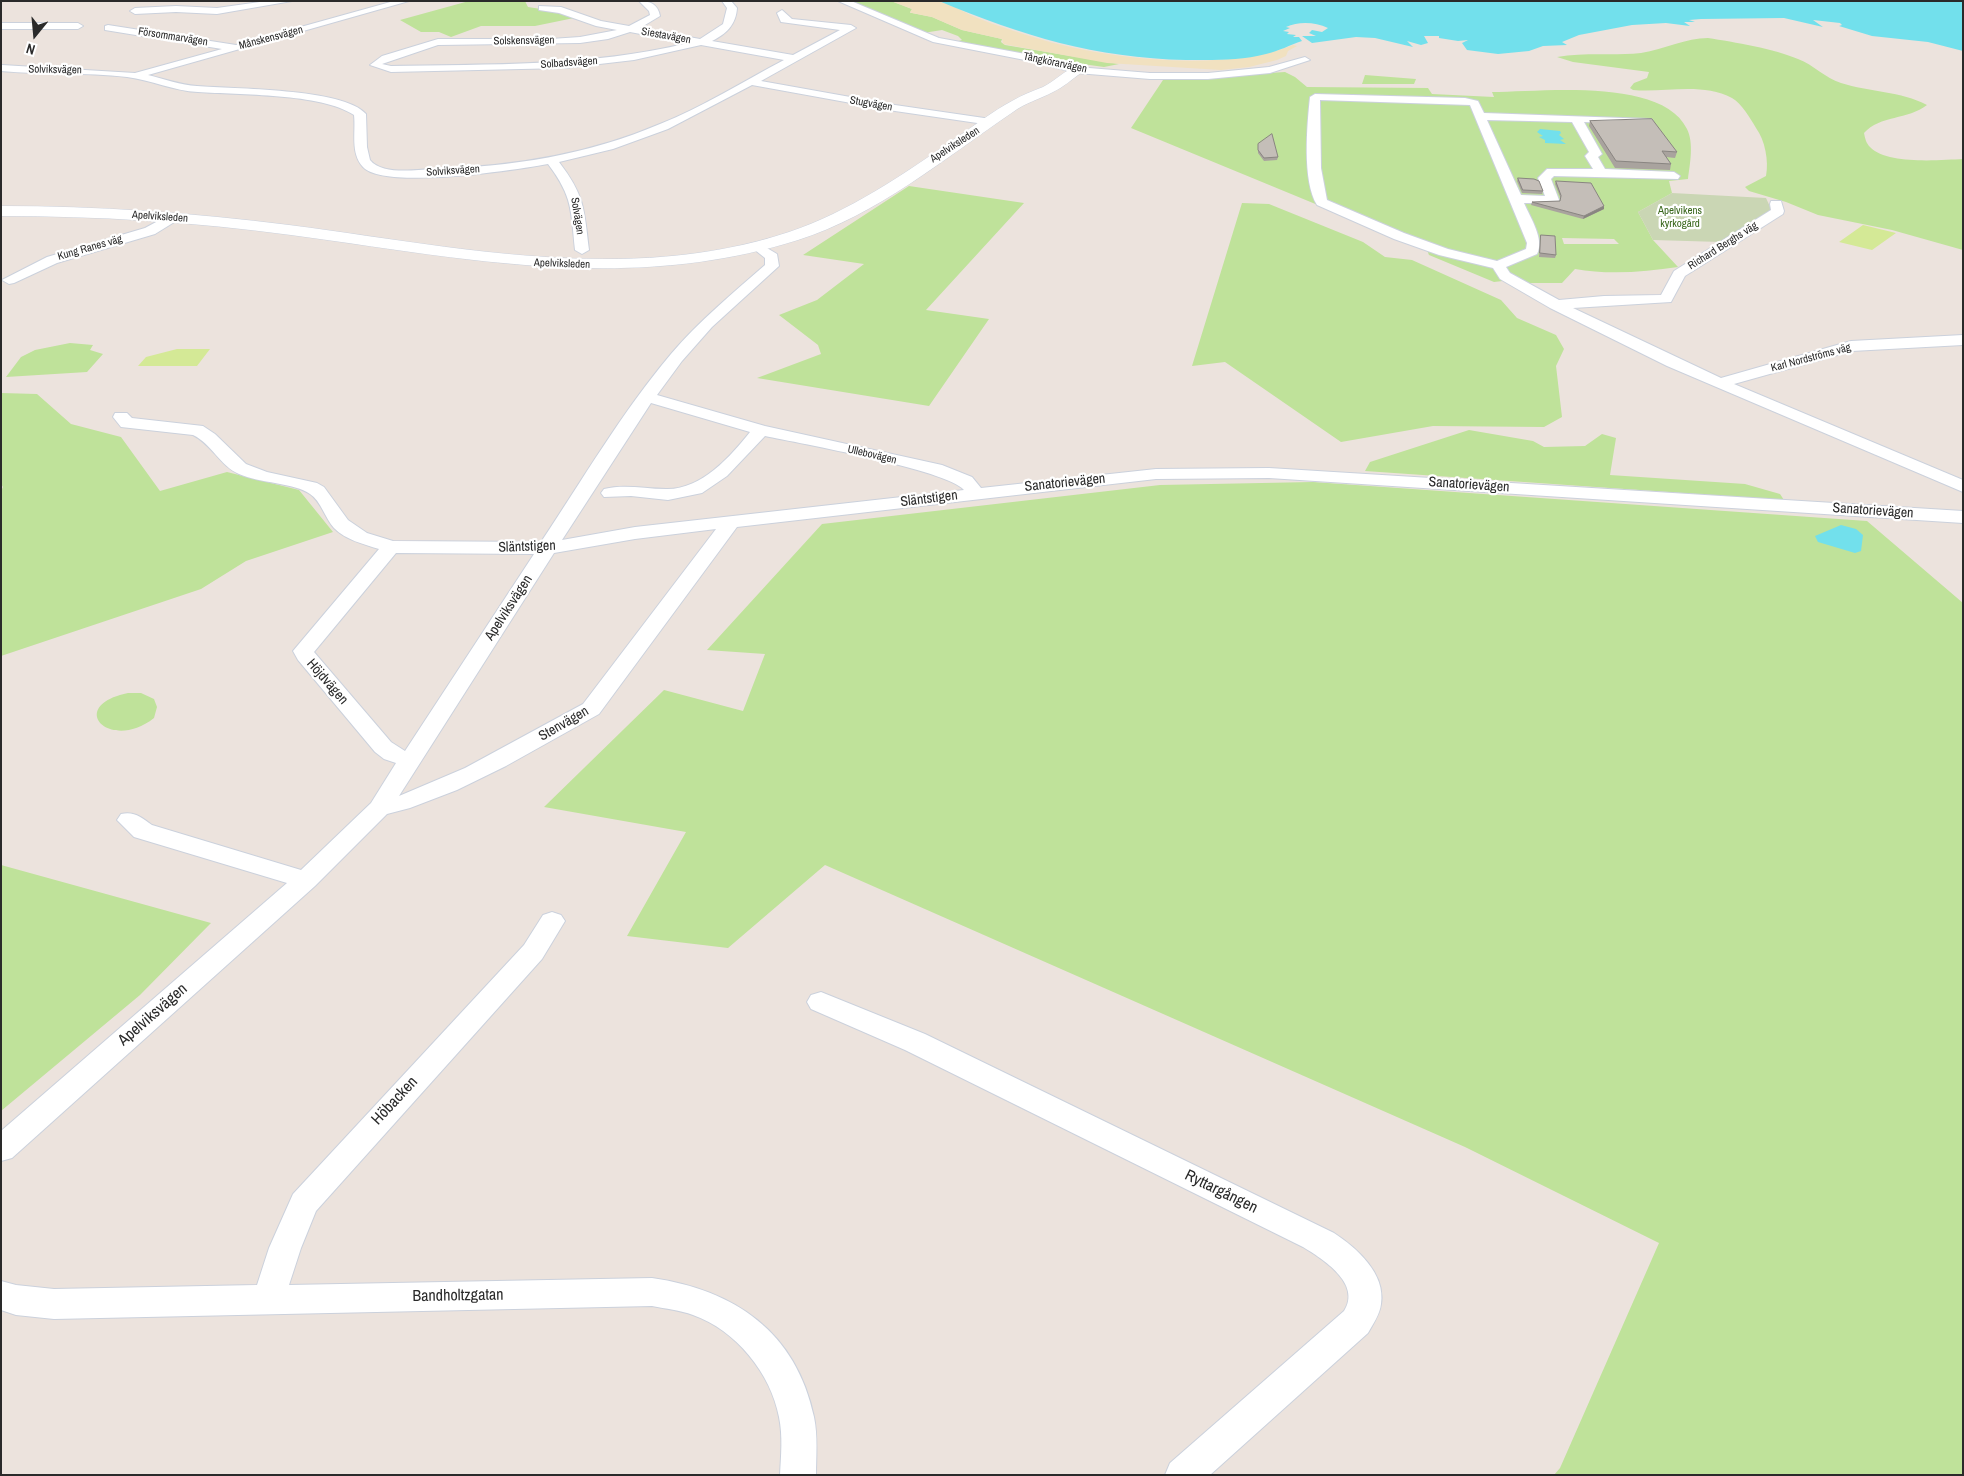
<!DOCTYPE html>
<meta charset="utf-8">
<style>
body{margin:0}
#map{position:relative;width:1964px;height:1476px;overflow:hidden;background:#ece3dd;font-family:"Archivo Narrow",sans-serif}
canvas{display:block}
.frame{position:absolute;inset:0;border:2px solid #2a2a2a;pointer-events:none}
.north{position:absolute;left:10px;top:10px;width:50px;height:50px;-webkit-text-stroke:4px #fff;paint-order:stroke;rotate:197deg;font-size:14px;font-weight:700;line-height:20px;text-align:center;color:#2a2a2a}
.north::after{content:'';display:block;margin:auto;width:18px;height:22px;background:#2a2a2a;clip-path:polygon(50% 0,100% 100%,50% 72%,0 100%)}
</style>
<div id="map">
<canvas width="1964" height="1476"></canvas>
<div class="frame"></div>
<div class="north">N</div>
</div>
<script>
const context = document.querySelector('canvas').getContext('2d');
context.lineJoin = 'round';
function paint(path, color) { context.fillStyle = color; context.fill(path, 'evenodd'); }
function trace(path, color, width, dash) { context.strokeStyle = color; context.lineWidth = width; context.lineCap = dash ? 'butt' : 'round'; context.setLineDash(dash || []); context.stroke(path); }
function drawText(font, color, halo, rows, align = 'center') {
  context.font = font + ' "Archivo Narrow",sans-serif'; context.lineWidth = 4.5; context.setLineDash([]); context.textBaseline = 'middle'; context.strokeStyle = halo; context.fillStyle = color; for (const [text, x, y, turn = 0] of rows) {
    context.save(); context.translate(x, y); context.rotate((+turn || 0) * Math.PI / 180); context.textAlign = isNaN(turn) ? turn : align; if (halo) context.strokeText(text, 0, 0); context.fillText(text, 0, 0); context.restore();
  }
}
paint(new Path2D(`
 M469 1H525L528 7 554 11 574 18 535 26H481L451 37 439 32H421L400 20Z
 M851 1H891L912 9 910 13H912L932 17 962 30 1002 39 1001 42 1005 45 1119 64 1104 67 1068 62 955 42 962 40 958 36 942 30 923 33Z
 M1708 38C1734 42 1775 49 1798 59 1814 65 1825 78 1841 83 1869 92 1901 91 1927 105 1908 120 1880 115 1864 133 1865 138 1866 143 1870 147 1887 165 1940 160 1963 159V250L1892 230 1818 215 1786 202 1749 191 1745 187 1766 176C1769 161 1765 140 1756 128 1750 118 1742 104 1732 98 1702 82 1664 93 1633 90L1630 88 1634 83 1647 78 1649 72 1573 62 1557 57C1585 52 1613 56 1641 53 1665 49 1686 38 1708 38Z
 M1285 72 1295 77 1307 87 1428 88 1432 94 1494 97 1492 92C1541 92 1662 77 1687 129 1694 143 1690 164 1688 179L1669 181 1672 193 1638 212 1653 240 1678 267C1645 272 1608 275 1575 269L1562 283H1527L1520 279 1494 282 1429 255 1427 250 1131 128 1163 80ZM1562 238 1614 239 1619 244H1564Z
 M1365 75 1416 79 1414 84H1362Z
 M909 186 1024 203 926 310 989 319 929 406 757 378 821 354 818 345 779 315 817 300 864 264 803 255Z
 M1242 203 1269 204 1363 242 1385 257 1412 260 1501 300 1517 318 1556 335 1564 349 1556 366 1562 417 1544 427 1433 426 1341 442 1225 362 1192 366Z
 M70 343 93 345 90 350 103 354 87 372 6 377 21 357 35 350Z
 M1 393 37 394 71 424 121 437 160 491 227 472 299 490 333 532 246 561 201 589 1 656V491L3 487 1 484Z
 M1469 430 1533 441 1544 447 1585 446 1602 434 1616 438 1610 475 1745 484 1780 494 1784 500 1365 471 1370 462Z
 M1313 482 1867 521 1963 603V1475H1554L1560 1468 1659 1243 1465 1147 825 865 728 948 627 936 686 832 544 807 664 690 743 711 765 654 707 650 822 524 1160 485Z
 M128 693H141L154 699 157 707 154 718C110 753 65 706 128 693Z
 M1 865 211 923 140 995 1 1111Z`), '#bfe29a');
paint(new Path2D(`
 M891 1C906 1 925 0 940 2 952 4 963 12 975 17 997 26 1020 33 1043 40 1113 60 1225 72 1293 45L1297 46 1288 51 1286 56 1277 60 1249 67 1221 70 1107 63 1003 44 1002 39 962 30 932 17 912 13 910 12 912 9Z`), '#f1e1c0');
paint(new Path2D(`
 M1672 193 1766 198 1772 211 1721 242 1653 240 1638 212Z`), '#cad6b4');
paint(new Path2D(`
 M1863 225 1896 233 1872 250 1839 242Z
 M177 349H210L197 366H138L146 357Z`), '#d4e996');
paint(new Path2D(`
 M939 1H1963V51L1928 42 1872 36 1839 26 1842 25 1840 23 1813 20 1823 27 1784 18 1701 19 1689 20 1695 22H1684L1690 26 1666 23 1632 25 1579 35 1562 42 1567 45 1543 46 1529 51 1498 54 1467 50 1462 43 1468 40 1458 41 1439 38V36H1424L1428 43 1421 45 1407 41 1413 47 1375 38 1356 37 1312 43 1302 36H1316L1309 33 1312 30 1322 32 1328 28C1315 22 1299 21 1286 27L1290 28 1283 31 1289 32 1287 34 1296 35 1293 37H1299L1302 41C1290 45 1279 51 1266 54 1240 61 1213 60 1186 60 1095 58 1023 36 939 1Z
 M1540 129 1560 131 1561 133 1559 135 1564 139 1560 140 1566 144 1545 143V140L1539 137 1543 136 1537 132Z
 M1841 525 1856 529 1863 535 1861 551 1855 553 1818 542 1815 536Z`), '#72e0ec');
const minor = new Path2D(`
 M267 1H292L217 14 176 12 135 14 130 11 135 8 176 6 217 8Z
 M394 1H409L148 75C164 79 181 85 197 86 232 89 344 88 366 114L367 147 370 160C382 175 414 170 432 169 510 167 588 155 660 124 703 107 744 81 784 60L701 45 634 60 565 68 391 72 370 65 382 56 438 39H551L580 37 617 30 596 26 559 13 539 10V6L561 7 601 21 629 26 650 15 649 11 639 1C650 1 658 4 660 16L640 28 700 39 723 24 727 8 722 1H731L737 8C736 25 726 34 712 41L793 55 840 30 781 22 777 13 782 10 792 19 851 25 856 28 761 81 895 105 991 119 997 122 991 125 895 111 752 85 668 129 613 149 559 162C585 196 584 209 589 250L582 254 575 250C571 211 573 197 548 164 516 170 384 190 363 167 350 153 356 132 354 115 321 93 239 95 198 92 174 91 151 80 127 77 85 72 43 75 1 71L2 65 135 73 222 49 105 30V26L108 25 236 45ZM630 32 688 43C590 67 490 64 391 66L382 64 438 45 580 43 608 39Z
 M838 1H851L939 38 1031 55 1077 67 1150 73H1208L1269 67 1305 57 1310 60 1270 73 1208 79H1150L1077 73 1030 61 933 42Z
 M1 23H78L83 26 78 29H1Z
 M1315 94 1465 98 1478 101 1484 113 1651 119 1653 121 1647 124 1584 122 1602 154 1598 157 1605 169 1674 172 1680 176 1678 179 1554 176 1551 179 1559 200 1558 203H1524C1530 217 1545 240 1537 254L1506 267 1510 273 1559 300 1604 296 1661 295 1674 271 1771 210 1770 204 1771 201H1781L1784 211 1783 214 1685 276 1671 302 1573 308 1721 378 1851 341 1963 335V345L1852 351 1734 384 1963 480V492L1667 366 1550 308 1500 279 1493 268 1439 255 1394 239 1317 205C1302 181 1307 125 1310 97ZM1320 100 1470 105 1527 243 1526 249 1497 261 1448 249 1404 233 1327 200 1321 168ZM1487 120 1572 122 1589 152 1585 156 1593 169H1547L1538 178 1545 196 1521 195Z
 M171 214 176 215 178 218 176 221 155 234 57 263 14 283 9 284 2 280 47 257 145 228Z
 M757 242 777 254 779 266 712 327 682 361 657 395 765 426 942 465 972 477 981 488 1156 469 1269 468 1963 511V523L1269 478 1156 479 737 527 599 714 506 766 457 790 410 808 387 814 315 886 12 1158 1 1161V1131L287 883 134 837 117 820 121 814C134 811 141 817 152 825L301 870 371 803 396 763 384 759 375 752 298 660 293 651 379 549C363 544 346 540 334 528 325 518 321 501 310 494 295 483 259 483 239 474 220 466 212 444 193 435L121 427 113 417 115 413H127L132 418 203 426 215 434 246 464 267 472 317 483 324 487 348 520 367 533 393 541 541 542C583 479 622 412 671 354 699 321 733 293 765 265V258L750 246ZM651 403 750 432C730 457 701 490 666 489 644 489 625 484 604 489L601 493 604 497 631 496 668 500 702 493 727 476 765 436C798 443 948 470 964 490L635 527 562 540ZM716 529 583 704 465 768 399 796 554 553 635 539ZM396 553 534 554 405 751 391 742 314 652Z
 M552 912 561 915 565 921 542 959 316 1211 301 1248 289 1285 652 1278C735 1290 796 1332 814 1417 818 1436 816 1456 816 1475H780C781 1456 783 1436 779 1417 771 1374 736 1330 693 1315 680 1310 666 1309 652 1306L54 1319 16 1315 1 1310V1281L16 1285 54 1289 257 1285 269 1248 293 1194 524 945 543 915Z
 M821 992 925 1034 1334 1233C1357 1248 1386 1274 1381 1304 1380 1314 1373 1324 1368 1333L1210 1475H1165L1170 1463 1344 1311C1362 1284 1323 1259 1303 1247L905 1050 811 1009 807 1002 811 995Z`);
const tertiary = new Path2D(`
 M1077 66 1083 70 1081 73C1072 79 1064 87 1053 92 1040 99 1025 103 1013 112 945 158 877 215 798 240 626 294 464 258 291 235 195 222 98 216 1 216V206C98 206 194 213 289 225 453 246 626 286 789 232 849 212 904 174 956 138 974 126 993 111 1012 101 1022 95 1033 91 1043 87 1055 81 1065 70 1077 66Z`);
trace(minor, '#cbd1dc', 2);
trace(tertiary, '#cbd1dc', 1);
paint(minor, '#fff');
paint(tertiary, '#fff');
paint(new Path2D(`
 M1590 121 1677 152 1675 158 1666 157 1671 164 1670 170 1615 168 1589 126Z
 M1258 144 1278 157 1277 160 1264 161 1258 153Z
 M1518 178 1543 191 1542 194 1522 193 1517 181Z
 M1556 181 1604 206V209L1583 219 1531 205 1532 202 1560 201 1561 199 1555 184Z
 M1541 235 1556 255 1555 258 1539 257Z`), '#a9a39e');
paint(new Path2D(`
 M1604 206V209L1583 219 1584 216Z`), '#898581');
const building = new Path2D(`
 M1652 119 1677 152 1662 151 1671 164 1616 161 1590 121Z
 M1272 134 1278 157 1264 158 1258 150V144Z
 M1518 178 1534 179 1539 181 1543 191 1523 190Z
 M1556 181 1591 183 1604 206 1584 216 1532 202 1560 201 1561 196Z
 M1541 235 1555 236 1556 255 1540 253Z`);
paint(building, '#c4beb8');
trace(building, '#898581', 1);
drawText('11px', '#2a2a2a', '#fff', [
 ["Siestavägen",666,36,10],
 ["Försommarvägen",173,37,9],
 ["Månskensvägen",271,38,-15],
 ["Solskensvägen",524,41,-1],
 ["Solbadsvägen",569,63,-4],
 ["Tångkörarvägen",1055,63,12],
 ["Solviksvägen",55,70,1],
 ["Stugvägen",871,104,10],
 ["Apelviksleden",955,145,-33],
 ["Solviksvägen",453,171,-4],
 ["Solvägen",577,216,81],
 ["Apelviksleden",160,217,4],
 ["Richard Berghs väg",1723,246,-32],
 ["Kung Ranes väg",90,248,-16],
 ["Apelviksleden",562,264,2],
 ["Karl Nordströms väg",1811,358,-15],
 ["Ullebovägen",872,455,13]
]);
drawText('11px', '#38661b', '#fff', [
 ["Apelvikens",1680,211],
 ["kyrkogård",1680,224]
]);
drawText('14px', '#2a2a2a', '#fff', [
 ["Sanatorievägen",1065,483,-6],
 ["Sanatorievägen",1469,485,4],
 ["Släntstigen",929,499,-7],
 ["Sanatorievägen",1873,511,4],
 ["Släntstigen",527,547,-2],
 ["Apelviksvägen",509,608,-57],
 ["Höjdvägen",327,682,49],
 ["Stenvägen",564,724,-30]
]);
drawText('16px', '#2a2a2a', '#fff', [
 ["Apelviksvägen",153,1015,-41],
 ["Höbacken",395,1101,-47],
 ["Ryttargången",1221,1192,26],
 ["Bandholtzgatan",458,1296,-1]
]);
</script>
